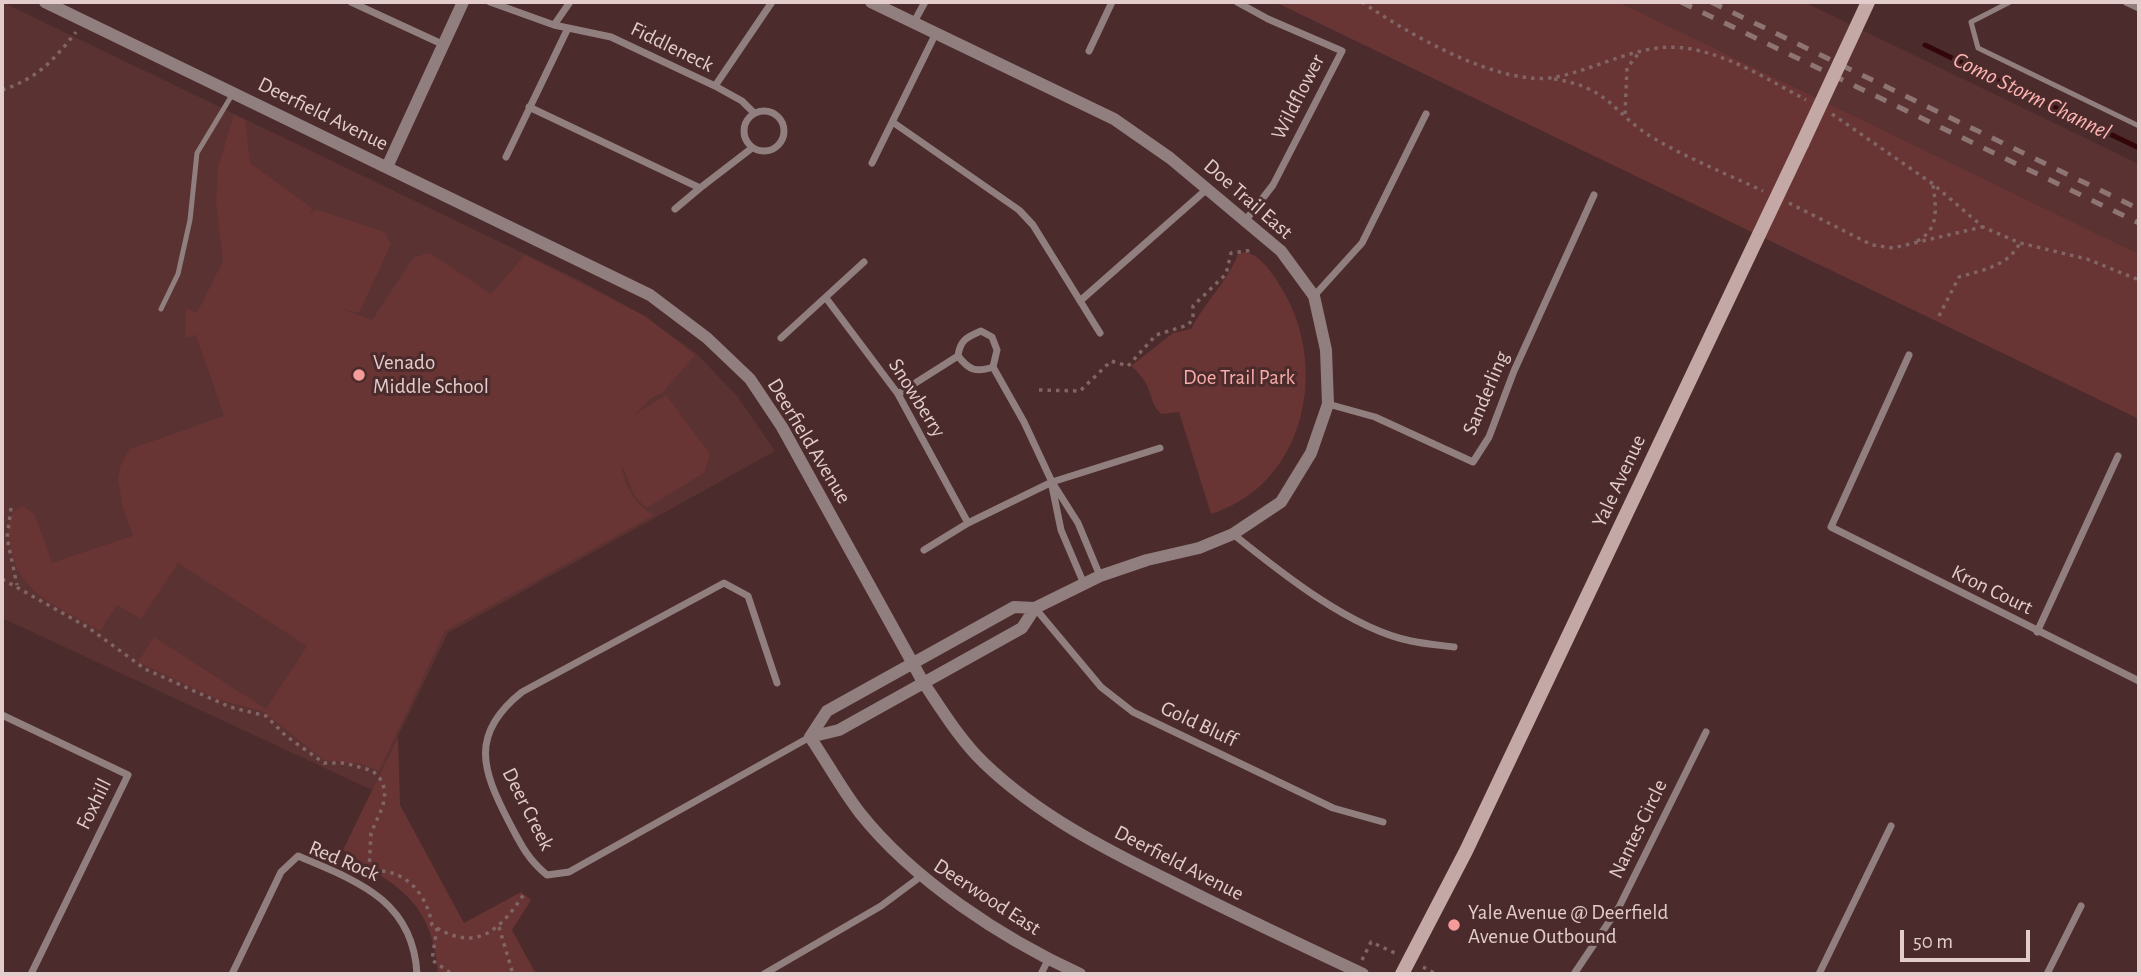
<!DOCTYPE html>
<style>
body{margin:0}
#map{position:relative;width:2141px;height:976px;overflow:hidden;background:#4b2b2b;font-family:"Alegreya Sans",sans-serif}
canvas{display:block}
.frame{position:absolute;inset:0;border:4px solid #e2cccc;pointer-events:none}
.scale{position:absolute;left:1900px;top:930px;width:130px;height:32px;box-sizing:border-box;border:4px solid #e2cccc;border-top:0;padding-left:9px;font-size:21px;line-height:24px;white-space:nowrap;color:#e2cccc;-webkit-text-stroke:5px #4b2b2b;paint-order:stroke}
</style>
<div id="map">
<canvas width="2141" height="976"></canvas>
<div class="frame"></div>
<div class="scale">50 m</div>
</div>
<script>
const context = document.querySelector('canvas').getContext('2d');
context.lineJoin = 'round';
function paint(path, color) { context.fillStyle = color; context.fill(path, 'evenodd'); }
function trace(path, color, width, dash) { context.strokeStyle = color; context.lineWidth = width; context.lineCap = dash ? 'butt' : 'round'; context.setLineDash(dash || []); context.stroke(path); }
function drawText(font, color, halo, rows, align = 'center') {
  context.font = font + ' "Alegreya Sans",sans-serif'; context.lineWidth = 6; context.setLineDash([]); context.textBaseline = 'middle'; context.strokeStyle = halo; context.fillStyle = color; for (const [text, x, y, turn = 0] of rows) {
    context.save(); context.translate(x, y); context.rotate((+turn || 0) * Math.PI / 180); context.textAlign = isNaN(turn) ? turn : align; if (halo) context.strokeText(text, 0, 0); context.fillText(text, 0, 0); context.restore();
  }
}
paint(new Path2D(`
 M2 2 579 280 641 314 696 353 738 397 775 451 448 633 372 790 2 618Z
 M1619 2H1804L2139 164V254Z`), '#5a3232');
paint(new Path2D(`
 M1275 2H1619L2139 254V419Z
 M234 115 245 120 250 163 312 208 310 215 315 209 384 232 391 244 359 313 340 308 372 320 414 257 430 253 491 294 525 255 645 316 695 355 662 393 651 398 634 415 666 395 710 454 704 473 646 508 634 495 622 465C623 485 636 506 654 515L445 631 379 771 361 764 324 760 264 712 217 699 138 662 154 637 266 709 307 646 178 563 141 619 117 605 100 631C53 603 8 591 9 527 9 517 13 509 23 506L35 515 52 563 133 536 123 508 118 479 121 464 130 449 224 416 196 335 185 338 186 308 197 313 223 261 216 203 218 167Z
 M1245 252C1259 254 1272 272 1279 284 1331 363 1307 484 1211 514L1179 412 1161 414C1146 399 1156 387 1131 366L1173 333 1191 329C1205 302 1227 282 1238 254Z
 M398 737 400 805 464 923 521 892 531 900 512 930 536 974H438C432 898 397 888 343 850Z`), '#683434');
trace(new Path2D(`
 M1925 45 2139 148`), '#33060a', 5);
trace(new Path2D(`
 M1362 2C1407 33 1500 88 1556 77 1598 69 1641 42 1685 48 1728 54 1769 80 1806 100
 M1554 79C1612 88 1612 114 1655 139 1689 159 1727 174 1763 191
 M2 90C38 78 53 61 76 32
 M1625 114 1627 68 1638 54
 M1832 114 1933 184 1983 227 2020 243 2087 259 2139 280
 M1789 203 1872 245 1893 248 1982 227
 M1917 241C1940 229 1936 207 1933 185
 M1939 316 1959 277C1983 270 2008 266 2020 243
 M1039 390 1080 391 1111 361 1128 366 1156 335 1188 325 1193 319V306L1226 274 1231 253 1254 250
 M11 508 7 538 17 585
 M2 579 89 628 145 669 230 707 266 716 286 736 324 763H345L373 771 382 781 385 792 383 806 371 833 369 871C405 867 427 894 432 925L437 928 432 960 452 974
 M499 927 513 974
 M437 928C479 953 502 927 524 894
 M1362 960 1371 942 1397 954
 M1423 967 1436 974`), '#816464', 3.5, [3.5, 5]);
trace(new Path2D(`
 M2010 2 1971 22 1978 48 2139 126
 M161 309 178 274 190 220 197 153 232 95`), '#907f7e', 5);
trace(new Path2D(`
 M351 2 442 44
 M490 2 554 25 611 37 715 86 742 101 753 112
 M1237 2 1268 19 1342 51 1273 185 1245 221
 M2126 2 2139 8
 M914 22 925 2
 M554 25 570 2
 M1089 51 1112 2
 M715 86 772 2
 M529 107 700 188 752 148
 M744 131a20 20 0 1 1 40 0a20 20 0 1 1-40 0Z
 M894 123 1019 210 1033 225 1100 333
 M506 157 568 28
 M872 163 935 35
 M675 209 700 188
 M1314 296 1362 243 1426 114
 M826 298 898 394 968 523
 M1080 301 1207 189
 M781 338 864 262
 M1909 355 1831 527 2139 681
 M993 367C976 373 969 370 958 356 960 340 967 337 981 331L992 337 997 350 993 367 1024 422 1052 482 1078 523 1100 576
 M898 394 958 356
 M1328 404 1375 417 1473 462 1489 437 1514 371 1594 195
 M1052 486 1061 530 1084 584
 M1233 534C1280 572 1351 629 1411 641 1425 644 1439 645 1454 647
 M924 550 968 523 1052 482 1160 448
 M1035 608 1101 687 1133 712 1333 808 1383 822
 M2037 632 2118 456
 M777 683 748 596 724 583 522 692C469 734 482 770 509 822 520 843 528 860 547 875L569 872 810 737
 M2 715 128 775 31 974
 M232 974 281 872 298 856C357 881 413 900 417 974
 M764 974 881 906 920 877
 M1041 974 1048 960
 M1574 974 1619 907 1706 732
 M1819 974 1891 826
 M2047 974 2081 906`), '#907f7e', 7);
trace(new Path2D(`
 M45 2 650 295 707 338 750 379 782 427 923 682C942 710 960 740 984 763 1038 815 1105 849 1172 882 1235 914 1299 944 1363 974
 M387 167 463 2
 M810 737 827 711 1014 607 1035 608 1100 576 1147 560 1199 548 1233 534 1281 502 1311 453 1328 404 1326 350 1314 296 1281 251 1170 158 1114 119 871 2
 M810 737C827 762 842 790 860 813 913 880 1003 939 1080 974
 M810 737 839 730 1022 628 1035 608`), '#907f7e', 12);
trace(new Path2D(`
 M1402 974 1466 851 1802 144`), '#c3a8a6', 14);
trace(new Path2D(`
 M1681 2 2139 223
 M1711 2 2139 209`), '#8f7474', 5, [12, 12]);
trace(new Path2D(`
 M1802 144 1868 2`), '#c3a8a6', 14);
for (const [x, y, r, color] of [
 [359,375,7,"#f59b9a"],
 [1454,925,7,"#f59b9a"]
]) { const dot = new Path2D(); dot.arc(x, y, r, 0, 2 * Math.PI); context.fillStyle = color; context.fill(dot); trace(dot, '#4b2b2b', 2.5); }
drawText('21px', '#e2cccc', '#4b2b2b', [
 ["Fiddleneck",672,47,26],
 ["Wildflower",1298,97,-63],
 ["Deerfield Avenue",323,114,26],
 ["Doe Trail East",1248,199,41],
 ["Sanderling",1486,393,-67],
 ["Snowberry",917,398,58],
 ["Deerfield Avenue",809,441,59],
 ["Yale Avenue",1619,481,-65],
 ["Kron Court",1992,590,26],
 ["Gold Bluff",1199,724,25],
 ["Foxhill",94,804,-64],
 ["Deer Creek",528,809,63],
 ["Nantes Circle",1638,829,-64],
 ["Red Rock",344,861,23],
 ["Deerfield Avenue",1179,863,27],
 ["Deerwood East",987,897,33]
]);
drawText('21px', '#e2cccc', '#4b2b2b', [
 ["Venado",373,363],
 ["Middle School",373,387],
 ["Yale Avenue @ Deerfield",1468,913],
 ["Avenue Outbound",1468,937]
], 'left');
drawText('21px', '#f7aba9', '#4b2b2b', [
 ["Doe Trail Park",1239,378]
]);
drawText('italic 23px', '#feb3b1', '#4b2b2b', [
 ["Como Storm Channel",2032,96,26]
]);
</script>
